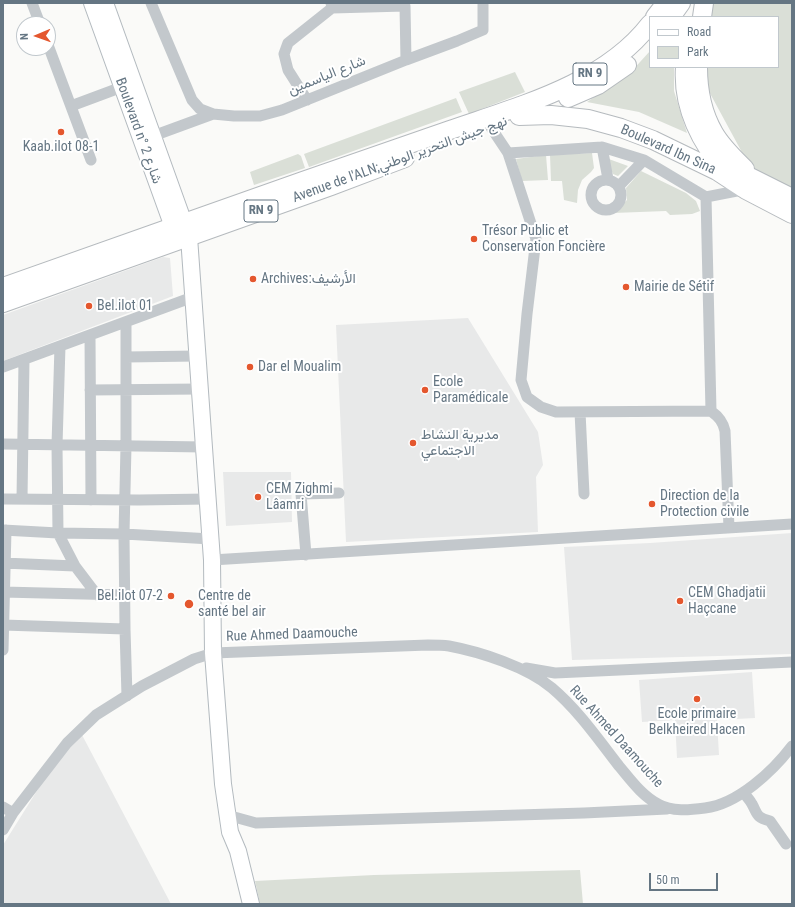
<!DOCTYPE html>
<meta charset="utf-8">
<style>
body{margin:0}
#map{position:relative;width:795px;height:907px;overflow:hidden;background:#fafaf8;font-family:"Roboto Condensed",sans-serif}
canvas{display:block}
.frame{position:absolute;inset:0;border:4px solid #657683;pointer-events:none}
.legend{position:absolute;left:649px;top:16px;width:130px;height:52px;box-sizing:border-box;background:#fff;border:1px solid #c1c8cd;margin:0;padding:5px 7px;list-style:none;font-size:12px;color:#657683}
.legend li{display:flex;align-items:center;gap:8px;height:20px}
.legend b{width:20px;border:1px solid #c1c8cd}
.north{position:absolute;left:16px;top:16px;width:40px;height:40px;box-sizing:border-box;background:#fff;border:1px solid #c1c8cd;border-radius:50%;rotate:268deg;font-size:11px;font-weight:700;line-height:16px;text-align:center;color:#657683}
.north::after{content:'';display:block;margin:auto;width:14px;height:18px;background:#e4572e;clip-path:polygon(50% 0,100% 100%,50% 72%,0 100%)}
.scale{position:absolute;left:649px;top:873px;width:69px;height:18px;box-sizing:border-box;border:2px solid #657683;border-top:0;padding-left:5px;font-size:12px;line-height:14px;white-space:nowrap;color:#657683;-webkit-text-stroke:3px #fff;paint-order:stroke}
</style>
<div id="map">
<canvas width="795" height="907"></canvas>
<div class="frame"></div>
<ul class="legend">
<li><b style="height:5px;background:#fff"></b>Road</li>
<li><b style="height:11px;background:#dadfd7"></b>Park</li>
</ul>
<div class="north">N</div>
<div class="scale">50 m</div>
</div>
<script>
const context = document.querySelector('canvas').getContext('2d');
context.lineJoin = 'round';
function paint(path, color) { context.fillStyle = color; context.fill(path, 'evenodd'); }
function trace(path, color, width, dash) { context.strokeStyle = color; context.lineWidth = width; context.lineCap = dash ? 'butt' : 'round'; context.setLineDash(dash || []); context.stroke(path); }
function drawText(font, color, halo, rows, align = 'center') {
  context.font = font + ' "Roboto Condensed",Vazirmatn,sans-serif'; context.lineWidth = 4; context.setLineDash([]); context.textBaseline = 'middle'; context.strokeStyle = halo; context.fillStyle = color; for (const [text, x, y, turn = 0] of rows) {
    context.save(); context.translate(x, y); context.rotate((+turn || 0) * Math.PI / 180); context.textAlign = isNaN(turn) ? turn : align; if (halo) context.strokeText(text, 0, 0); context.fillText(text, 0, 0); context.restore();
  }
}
paint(new Path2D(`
 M163 257 170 258 173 296 3 361V315Z
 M468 318 538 432 543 465 536 477 538 532 346 542 336 325Z
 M223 472H291L292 522 226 526Z
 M792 533V654L572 660 564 547 650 543Z
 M752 672 755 718 717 720 719 755 677 758 675 720 642 722 639 680Z
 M81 733 171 904H3V845L50 770Z`), '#e8e9e9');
paint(new Path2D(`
 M711 3H792V189L751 169 699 73 700 67H778V17H709Z
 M650 51V67H674V91L687 133 639 112 587 102 630 73Z
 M515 72 525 92 469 114 459 92Z
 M456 98 462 112 309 167 304 154Z
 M592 153 594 168 591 172 582 180 578 190 577 203 564 200 562 181H551L550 155Z
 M298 154 301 156 305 168 254 185 250 172Z
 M546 155 548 180 522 181 516 159Z
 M606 158 628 166 618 176 613 174Z
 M641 171 686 193 696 201 700 211 692 214 670 215 666 211 613 213 627 200 626 188Z
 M580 870 583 904H260L255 881 374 875Z`), '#dadfd7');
const secondary = new Path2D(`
 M92 3 177 238
 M105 3 189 237 212 560 213 653 223 784 230 832 238 851 251 904`);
const primary = new Path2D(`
 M655 17 666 3
 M671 17 681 3
 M702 17 704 3
 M685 67C682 107 701 144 727 173
 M698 67C698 89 703 114 714 133 722 147 734 158 745 169
 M568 98 598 85 627 65
 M519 116 551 115 588 119 621 128 653 140 717 171 746 190 792 214
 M722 163 792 198
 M3 287C103 252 203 216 303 181 352 164 401 147 450 130 519 106 604 84 650 24
 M3 303 331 186 405 158`);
trace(secondary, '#b3babf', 18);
trace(primary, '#b5babe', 20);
trace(new Path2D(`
 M32 3 40 24
 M151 3 192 100 200 109 213 114
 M331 3 332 8 405 6 406 60
 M48 45 91 160
 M307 100 288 70 284 54 288 43 332 8
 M71 106 122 87
 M490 126 508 153 536 239 527 314 521 380 527 397 541 407 556 412 711 411C719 417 723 422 725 431L729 528
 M153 136 213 114 234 116H260L282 110 406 60 457 41 483 30V3
 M602 147 608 179
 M508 153 602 147 644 160 706 197 747 189
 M591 195a15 15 0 1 1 30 0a15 15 0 1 1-30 0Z
 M619 186 644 160
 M706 197 711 411
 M126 322V446L124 534 125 629 127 696
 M90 335 91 500
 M60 346 57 445 58 533 75 566 97 595
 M126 357 197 356
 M3 367 193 297
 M90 390 200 389
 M580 412 584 494
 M3 444 204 447
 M3 499 139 500 208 499
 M22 499 24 360
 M3 530 58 533 124 534 211 539
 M306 555 301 494 339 493
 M212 560 792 524
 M3 563 75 566
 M3 592 124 595
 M3 625 125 629
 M3 650 6 530
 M526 668 555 673 792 662
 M744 793C746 796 750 800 752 804 758 815 756 817 770 821L786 844
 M3 807 13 813
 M227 815 256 823 584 813 667 809
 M3 830 13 813 67 743 96 715 142 686 194 659 213 653 428 645C434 645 442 645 449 646 481 652 527 667 552 688 578 710 598 739 619 766 630 779 642 796 658 804 672 812 690 810 705 808 738 804 773 771 792 746`), '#c3c8cc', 11);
trace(secondary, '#fff', 16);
trace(primary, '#fff', 18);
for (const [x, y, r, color] of [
 [61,132,4,"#e4572e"],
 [474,239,4,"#e4572e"],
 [253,279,4,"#e4572e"],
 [626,287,4,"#e4572e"],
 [89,306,4,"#e4572e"],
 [250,367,4,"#e4572e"],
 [425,390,4,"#e4572e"],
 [413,443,4,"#e4572e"],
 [258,497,4,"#e4572e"],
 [652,504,4,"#e4572e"],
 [171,596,4,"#e4572e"],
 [680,601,4,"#e4572e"],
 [189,604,5,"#e4572e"],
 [697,699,4,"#e4572e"]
]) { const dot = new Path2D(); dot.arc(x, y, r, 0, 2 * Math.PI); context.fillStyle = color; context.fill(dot); trace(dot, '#fff', 1.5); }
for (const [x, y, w] of [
 [590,74,34],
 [261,211,34]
]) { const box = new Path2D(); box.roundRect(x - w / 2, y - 11, w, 22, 3); context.fillStyle = '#fff'; context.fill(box); trace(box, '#657683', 1); }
drawText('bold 13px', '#657683', null, [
 ["RN 9",590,74],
 ["RN 9",261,211]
]);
drawText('14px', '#657683', '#fff', [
 ["شارع الياسمين",327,76,-22],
 ["Boulevard n° شارع 2",138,131,70],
 ["Boulevard Ibn Sina",668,150,24],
 ["Avenue de l'ALN;نهج جيش التحرير الوطني",400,160,-20],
 ["Rue Ahmed Daamouche",292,635,-2],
 ["Rue Ahmed Daamouche",616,737,48]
]);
drawText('14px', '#657683', '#fff', [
 ["Kaab.ilot 08-1",61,147,"center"],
 ["Trésor Public et",482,231],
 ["Conservation Foncière",482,247],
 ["Archives:الأرشيف",261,279],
 ["Mairie de Sétif",634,287],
 ["Bel.ilot 01",97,306],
 ["Dar el Moualim",258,367],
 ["Ecole",433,382],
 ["Paramédicale",433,398],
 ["مديرية النشاط",421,435],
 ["الاجتماعي",421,451],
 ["CEM Zighmi",266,489],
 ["Lâamri",266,505],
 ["Direction de la",660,496],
 ["Protection civile",660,512],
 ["CEM Ghadjatii",688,593],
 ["Haçcane",688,609],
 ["Bel.ilot 07-2",163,596,"right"],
 ["Centre de",198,596],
 ["santé bel air",198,612],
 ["Ecole primaire",697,714,"center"],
 ["Belkheired Hacen",697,730,"center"]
], 'left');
</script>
